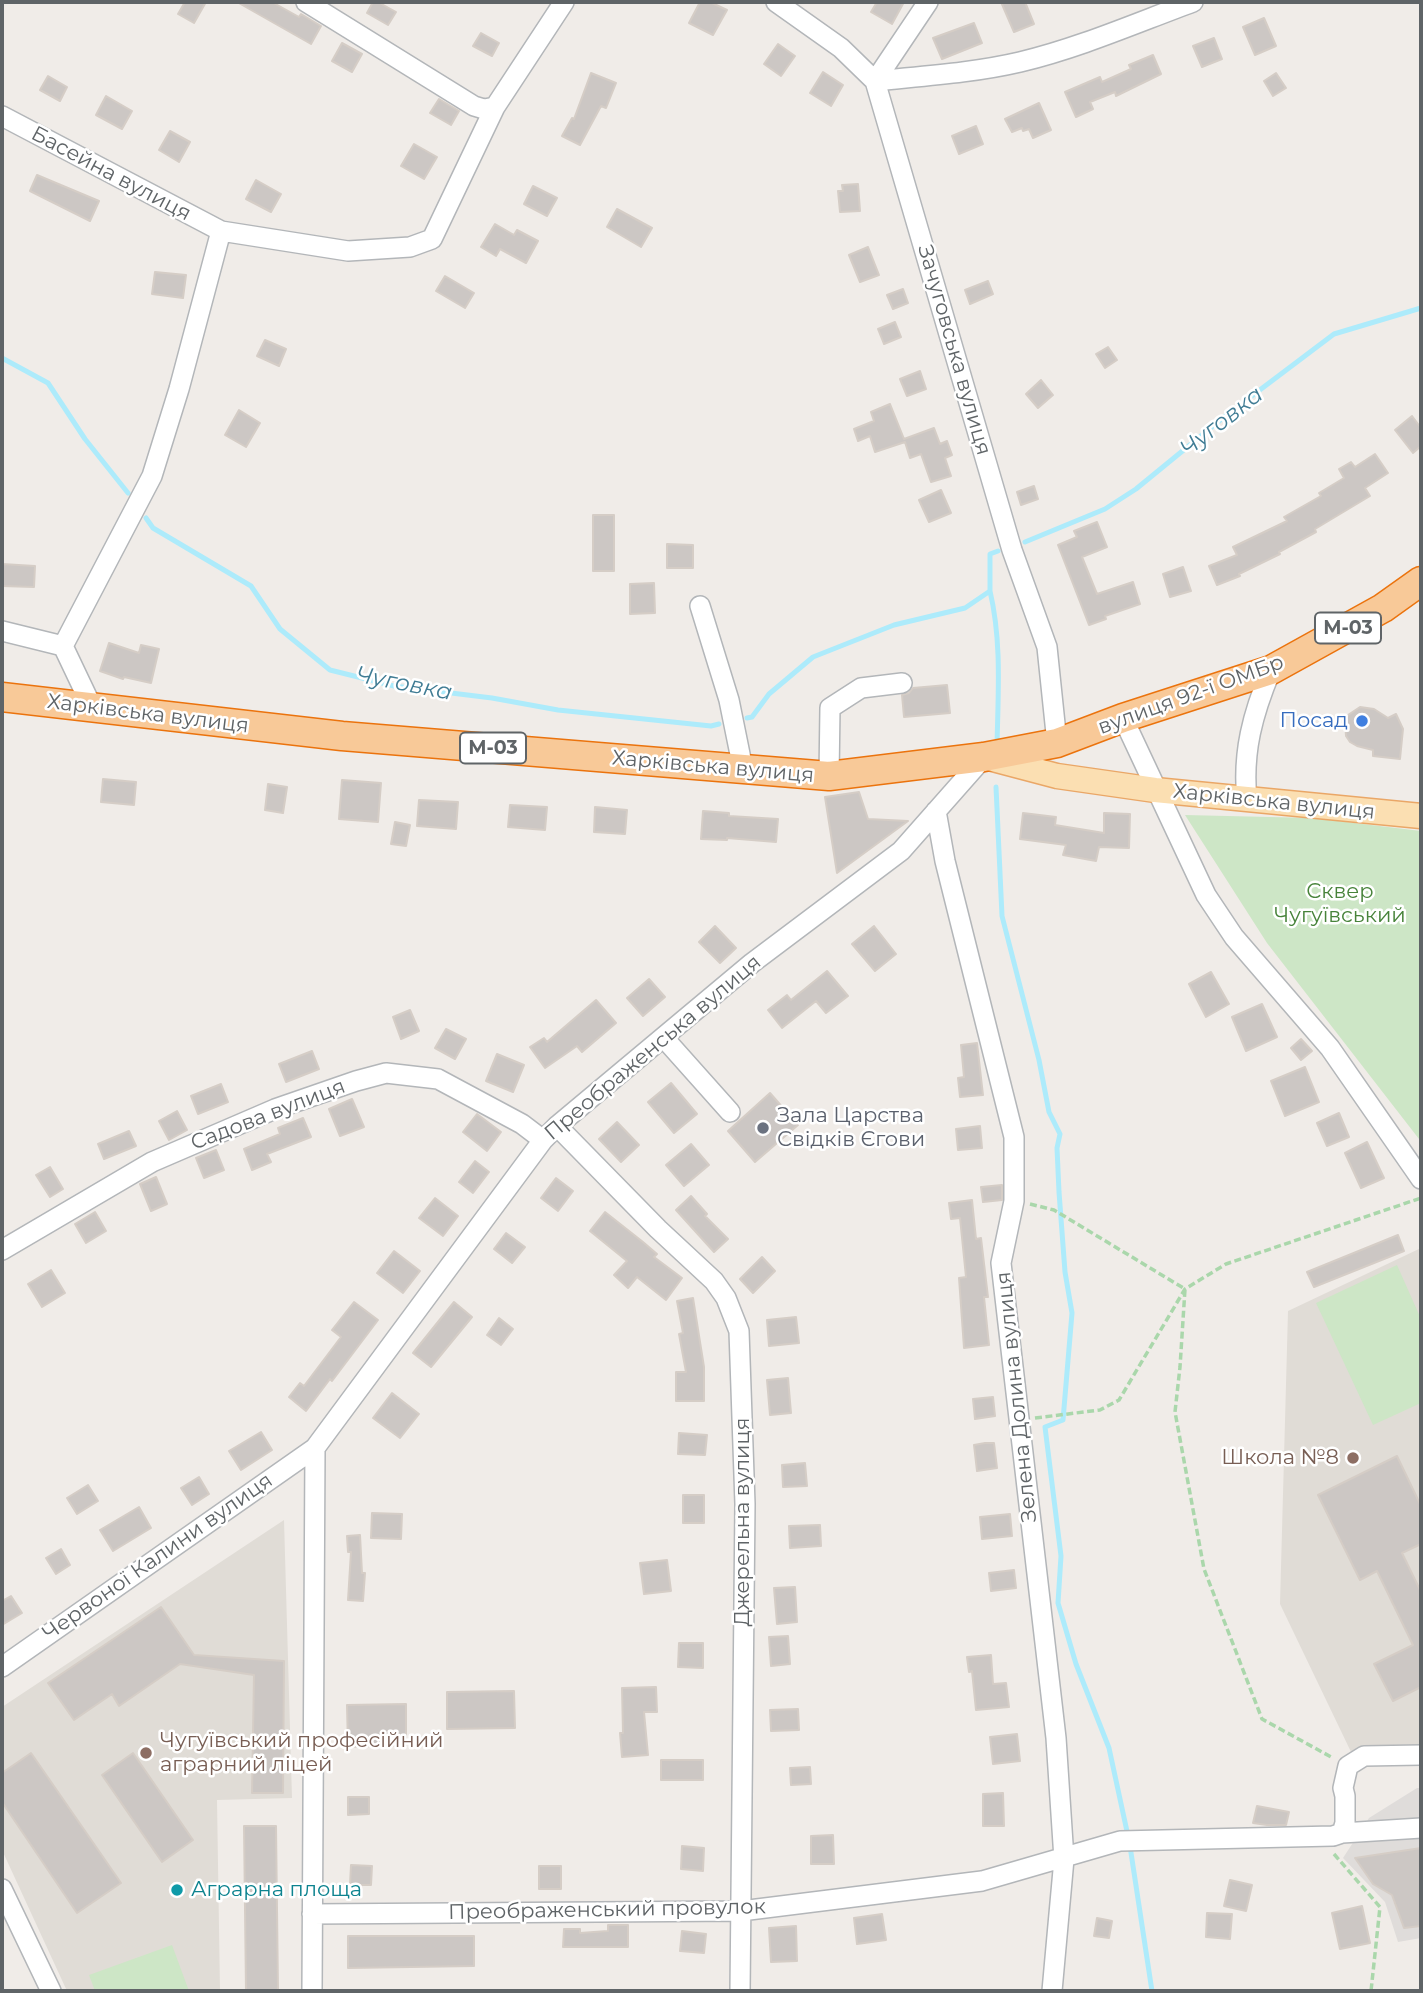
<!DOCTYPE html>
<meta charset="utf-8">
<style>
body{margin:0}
#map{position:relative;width:1423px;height:1993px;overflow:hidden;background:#f0ece8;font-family:Montserrat,sans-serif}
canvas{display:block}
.frame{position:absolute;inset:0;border:4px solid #5f6467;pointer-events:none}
</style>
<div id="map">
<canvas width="1423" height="1993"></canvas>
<div class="frame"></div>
</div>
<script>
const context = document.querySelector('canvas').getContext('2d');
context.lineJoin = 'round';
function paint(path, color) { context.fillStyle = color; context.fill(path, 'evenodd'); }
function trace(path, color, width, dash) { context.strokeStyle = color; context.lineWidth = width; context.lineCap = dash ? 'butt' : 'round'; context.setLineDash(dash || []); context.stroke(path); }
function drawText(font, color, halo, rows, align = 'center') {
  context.font = font + ' Montserrat,sans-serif'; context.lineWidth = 5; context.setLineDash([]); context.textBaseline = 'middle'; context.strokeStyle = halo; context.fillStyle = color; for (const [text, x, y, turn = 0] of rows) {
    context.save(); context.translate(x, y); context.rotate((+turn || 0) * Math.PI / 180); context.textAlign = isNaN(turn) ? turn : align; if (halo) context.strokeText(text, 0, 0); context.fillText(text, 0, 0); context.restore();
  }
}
paint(new Path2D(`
 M1417 1788H1421V1938L1398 1942 1385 1902 1343 1858 1369 1818Z`), '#dfdcda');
paint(new Path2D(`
 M1421 1248V1754H1352L1280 1604 1288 1311Z
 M284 1520 292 1798 217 1800 220 1991H67L2 1850V1707Z`), '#e0dcd6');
paint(new Path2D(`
 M1185 815 1313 818 1421 831 1419 1139 1267 943Z
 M1397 1265 1421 1319V1403L1373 1425 1316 1303Z
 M172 1945 189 1991H95L89 1975Z`), '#cde6c6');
trace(new Path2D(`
 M2 358 48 383 85 439 128 493
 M146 518 153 528 251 586 280 629 330 670 394 686 492 698 558 710 711 726 719 724
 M1025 542 1105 509 1136 489 1224 417 1334 334 1421 308
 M990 591C1002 642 998 694 997 746
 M747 718 752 717 769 694 813 657 894 625 965 608 990 591V554L998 551
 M996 787 1002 916 1039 1060 1049 1112 1060 1134 1057 1148 1059 1192 1065 1272 1072 1313 1063 1420 1045 1427 1061 1556 1058 1603 1076 1664 1109 1748 1128 1836
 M1130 1846 1152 1991`), '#adebfb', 5);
const building = new Path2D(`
 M185 2H206L194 23 178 14Z
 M237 2H272L299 17 301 14 321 26 311 44Z
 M373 2H378L396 12 388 25 367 13Z
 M700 2H710L727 10 713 35 689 23Z
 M877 2H904L892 24 871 12Z
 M1001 2H1025L1034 24 1014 32Z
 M1264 18 1276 46 1255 55 1243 27Z
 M974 23 982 43 942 59 933 38Z
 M481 33 499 43 492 56 473 46Z
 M1214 38 1222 59 1202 67 1193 46Z
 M342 43 362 54 352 72 332 61Z
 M778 44 795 56 781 76 764 64Z
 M1153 55 1161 74 1116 96 1115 92 1090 102 1093 109 1076 117 1065 92 1100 77 1102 82 1131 69 1129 65Z
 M823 72 843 85 831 106 810 93Z
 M591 73 616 83 606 108 601 106 580 145 562 136 572 118 574 119Z
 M1276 73 1286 88 1273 96 1264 81Z
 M48 76 67 87 60 101 40 90Z
 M106 96 132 111 122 129 96 115Z
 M439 99 459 111 451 125 430 113Z
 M1039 103 1051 130 1033 138 1029 129 1023 131 1022 128 1012 132 1005 119Z
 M976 126 983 144 959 154 952 136Z
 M170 131 190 142 179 162 159 150Z
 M414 144 437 157 424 179 401 166Z
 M37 175 99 201 90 221 30 191Z
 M256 180 281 194 271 212 246 199Z
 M858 184 860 211 840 212 838 191H843L842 185Z
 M533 186 557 198 547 216 524 204Z
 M617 209 652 228 641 247 607 227Z
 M495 224 514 235 517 230 538 241 526 263 500 249 496 256 481 247Z
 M868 247 879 275 860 282 849 255Z
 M155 272 186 275 183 298 152 294Z
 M445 276 474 293 465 308 436 291Z
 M988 281 993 294 970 304 965 290Z
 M903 289 908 303 893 309 887 295Z
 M895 322 901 337 884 344 878 329Z
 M265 340 286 349 279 366 257 356Z
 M1108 347 1117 360 1105 368 1096 354Z
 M920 371 926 389 907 396 900 379Z
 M1041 380 1053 395 1038 408 1026 394Z
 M890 404 904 439 934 428 940 444 947 441 952 455 945 458 951 476 931 482 921 454 910 458 905 442 875 452 870 436 858 441 854 429 874 421 871 412Z
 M239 410 260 423 246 447 225 435Z
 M1412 416 1421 428V446L1413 453 1395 430Z
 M1375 454 1388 473 1365 488 1370 496 1315 529 1316 532 1279 552 1280 554 1239 574 1240 576 1217 585 1209 566 1237 555 1233 547 1287 521 1284 517 1321 496 1319 493 1344 478 1339 469 1351 462 1355 467Z
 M1034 486 1038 499 1021 505 1017 492Z
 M941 490 951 513 929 522 919 500Z
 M593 515H614V571H593Z
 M1097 522 1107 547 1082 557 1097 594 1133 582 1140 604 1105 616 1106 619 1089 625 1058 545 1077 537 1074 531Z
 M667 544 693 545V568H667Z
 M2 564 35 566 34 587 2 586Z
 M1183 567 1191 591 1170 597 1163 574Z
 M654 583 655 613 630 614V584Z
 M109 643 139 653 141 645 159 649 151 683 124 677 123 679 100 671Z
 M947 685 950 713 904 717 902 695 909 693 913 688Z
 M1360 707 1374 709 1388 718 1396 714 1403 729 1400 759 1373 756V750L1357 746 1350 742 1346 736 1345 722 1348 715Z
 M103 779 136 782 134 805 101 802Z
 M342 780 381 783 378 822 339 819Z
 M268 784 287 787 283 813 265 810Z
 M859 792 868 819 908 821 837 873 825 797Z
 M419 800 458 802 456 829 417 826Z
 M510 805 547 807 545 830 508 827Z
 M595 807 627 810 625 834 594 832Z
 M703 811 729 813V816L778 819 776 842 727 838V840L701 839Z
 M1023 813 1056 817 1055 825 1104 833V813L1130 814 1129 848 1099 847 1096 861 1063 855 1066 845 1020 839Z
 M395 822 410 825 406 846 391 844Z
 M715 926 736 948 720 963 699 942Z
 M874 926 896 954 875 971 852 944Z
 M827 971 848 996 826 1013 816 1001 782 1028 768 1010 787 995 791 1000Z
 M1211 972 1229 1004 1206 1017 1189 984Z
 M649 979 665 997 643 1016 627 998Z
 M596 1000 616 1023 582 1052 577 1046 545 1068 530 1047 544 1038 547 1042Z
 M1262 1004 1277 1037 1246 1051 1232 1017Z
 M410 1010 419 1031 401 1039 393 1017Z
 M446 1029 466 1039 455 1059 435 1048Z
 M1301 1039 1312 1051 1301 1060 1291 1048Z
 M977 1043 983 1095 960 1097 958 1078 964 1077 961 1045Z
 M312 1051 319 1069 286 1082 279 1064Z
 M497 1054 524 1065 513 1092 486 1081Z
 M1305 1067 1319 1102 1285 1116 1271 1081Z
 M671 1083 697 1114 674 1133 648 1102Z
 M221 1084 228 1102 198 1114 191 1096Z
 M770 1093 798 1125 755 1162 728 1131Z
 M352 1099 364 1127 340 1136 329 1109Z
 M177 1111 187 1130 169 1140 159 1121Z
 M1339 1113 1349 1137 1327 1146 1317 1123Z
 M477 1114 501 1132 487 1151 463 1132Z
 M303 1118 311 1137 267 1154 271 1162 252 1170 244 1149 280 1134 278 1128Z
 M617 1122 639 1145 621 1162 599 1139Z
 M980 1126 982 1148 958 1150 956 1129Z
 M129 1131 136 1146 104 1159 98 1144Z
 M1367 1142 1384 1178 1361 1188 1345 1153Z
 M691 1144 709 1165 684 1186 666 1165Z
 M216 1150 224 1170 204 1178 196 1158Z
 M475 1161 489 1172 473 1193 459 1182Z
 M50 1167 63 1189 50 1197 36 1175Z
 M156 1177 167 1204 151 1211 140 1184Z
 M556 1178 573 1191 558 1211 541 1198Z
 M1002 1185V1200L983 1202 981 1187Z
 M691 1196 707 1214 705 1216 728 1239 714 1252 676 1210Z
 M435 1198 458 1216 443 1236 419 1218Z
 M972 1200 976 1239 981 1238 988 1297H984L989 1345 964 1348 959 1278 966 1277 960 1218 951 1219 949 1203Z
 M95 1212 106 1231 86 1243 75 1224Z
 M605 1212 643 1242 657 1254 654 1257 682 1278 666 1300 637 1277 628 1288 614 1275 627 1261 590 1231Z
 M506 1233 525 1247 512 1263 494 1249Z
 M1398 1235 1404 1251 1314 1287 1307 1272Z
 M394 1251 420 1271 403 1293 377 1273Z
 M762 1257 775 1271 753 1293 740 1279Z
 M51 1270 65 1293 42 1307 28 1284Z
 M693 1298 704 1367V1401H676V1372H686L679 1334 683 1333 677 1301Z
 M354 1302 378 1320 332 1381 330 1379 306 1411 289 1397 300 1383 304 1386 341 1337 332 1330Z
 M454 1302 472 1317 431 1367 413 1353Z
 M796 1317 799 1343 769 1346 767 1320Z
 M499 1318 513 1329 501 1345 487 1335Z
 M788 1378 791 1413 770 1415 767 1380Z
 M392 1393 419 1414 400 1438 373 1418Z
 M993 1397 995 1416 975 1419 973 1399Z
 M261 1432 272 1450 241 1470 229 1451Z
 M679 1433 707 1435 705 1455 678 1454Z
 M985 1443H994L997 1468 977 1471 974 1445Z
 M1397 1456 1421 1506V1544L1402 1553 1421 1592V1687L1393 1701 1374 1664 1413 1645 1377 1571 1360 1580 1318 1495Z
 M805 1463 807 1486 783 1487 782 1465Z
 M199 1477 209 1494 192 1505 181 1488Z
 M88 1485 98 1501 77 1514 67 1498Z
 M683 1495H704V1523H683Z
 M139 1507 151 1528 113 1551 100 1530Z
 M372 1513 402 1514 401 1539 371 1538Z
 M1010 1514 1012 1536 982 1539 980 1517Z
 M820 1525 821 1546 790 1548 789 1526Z
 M360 1535 362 1573H365L363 1601 348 1600 351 1552H348L347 1536Z
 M61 1549 70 1565 56 1574 46 1558Z
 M667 1560 671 1591 644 1594 640 1563Z
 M1014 1570 1016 1588 991 1591 989 1573Z
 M795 1587 797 1622 777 1624 774 1588Z
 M11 1596 22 1613 2 1625V1601Z
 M161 1607 194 1655 284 1661 283 1793H252L254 1675 180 1664 119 1706 112 1694 74 1720 48 1683Z
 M788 1636 790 1664 771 1666 769 1637Z
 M679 1643H703V1668L678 1667Z
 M991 1655 993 1684 1006 1683 1009 1707 976 1710 972 1671 969 1672 967 1657Z
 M656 1687 657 1712H644L648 1755 622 1757 620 1733H623L622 1688Z
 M514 1691 515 1728 447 1729V1692Z
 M406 1704V1745L348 1747 347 1705Z
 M798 1709 799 1730 771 1731 770 1710Z
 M1017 1734 1020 1761 993 1764 990 1737Z
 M31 1753 121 1883 77 1913 2 1802V1773Z
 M133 1753 193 1840 162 1862 102 1775Z
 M661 1760H703V1780H661Z
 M810 1767 811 1784 791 1785 790 1768Z
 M1003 1793 1004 1826H983V1794Z
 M348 1797H369V1814L348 1815Z
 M1257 1806 1289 1812 1286 1825H1267L1253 1823Z
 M244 1826H276L278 1991H246Z
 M833 1835 834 1864H811V1836Z
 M682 1846 704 1848 703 1871 681 1869Z
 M1421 1848V1926L1404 1928 1392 1895 1373 1884 1355 1858Z
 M351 1865 372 1866 371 1885H350Z
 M539 1866H561V1889H539Z
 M1230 1880 1252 1885 1246 1911 1224 1906Z
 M1362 1906 1370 1943 1340 1949 1332 1913Z
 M1207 1913 1232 1914 1230 1939 1206 1937Z
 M882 1914 886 1940 857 1944 854 1918Z
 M1097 1918 1112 1921 1109 1938 1094 1936Z
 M608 1925H628V1947H563L564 1929H580V1933L608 1931Z
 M796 1926 797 1961 771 1962 769 1928Z
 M682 1931 706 1934 704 1953 680 1951Z
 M348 1936H474V1966L348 1968Z`);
paint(building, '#ccc7c4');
trace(building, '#d5cdc6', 2);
const minor = new Path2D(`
 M306 2 474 106 484 109 495 107
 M776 2 841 48 875 81 1012 550 1047 647 1057 743
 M875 81C923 76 973 73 1020 62 1079 48 1136 23 1193 2
 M875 81 928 2
 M2 116 221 231 348 251 410 247 432 239 495 107 564 2
 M700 606 729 700 743 769
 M2 631 63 646 92 707
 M63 646 152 476 179 389 221 231
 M1123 718 1206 895 1234 937 1330 1048 1421 1179
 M829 776 830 708 861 688 902 683
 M1247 800C1242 752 1253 713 1271 670
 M936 811 945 861 1014 1137V1201L1001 1263 1056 1738 1064 1859 1052 1991
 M664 1038 730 1112
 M557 1126 658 1229 714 1281 726 1298 739 1331 745 1504 740 1991
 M2 1250 152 1162 275 1109 356 1081 386 1073 438 1079 522 1124 543 1140
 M2 1667 315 1448 543 1140 557 1126 752 963 901 851 984 757
 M1342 1833 1421 1828
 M2 1889 51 1991
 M312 1914 741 1911 982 1881 1120 1841 1333 1836 1342 1833 1345 1823V1796L1343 1788 1348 1766 1364 1756 1421 1755
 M312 1991 315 1448`);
const major = new Path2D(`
 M985 757 1057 776 1155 790 1421 816`);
const highway = new Path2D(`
 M2 697 342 736 829 776 984 757 1057 743 1123 718 1271 670 1383 608 1421 581`);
trace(minor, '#b3b6b9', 22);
trace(major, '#eaa767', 27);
trace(highway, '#eb730d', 31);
trace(new Path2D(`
 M1030 1204 1054 1210 1185 1289 1180 1367 1175 1412 1204 1569 1262 1719 1333 1758
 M1035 1418 1100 1410 1119 1400 1185 1289 1226 1264 1421 1198
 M1334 1854 1380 1907 1371 1991`), '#aad7ab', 3.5, [7, 3.5]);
trace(minor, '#fff', 19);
trace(major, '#fbdfb2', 24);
trace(highway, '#f8c998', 28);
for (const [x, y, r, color] of [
 [1362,721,7,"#3f7fe0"],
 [763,1128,7,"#6b7280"],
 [1353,1458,7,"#8d6e63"],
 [146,1753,7,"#8d6e63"],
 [177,1890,7,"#0f9aa8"]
]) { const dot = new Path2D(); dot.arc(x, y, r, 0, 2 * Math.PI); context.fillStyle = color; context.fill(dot); trace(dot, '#fff', 2.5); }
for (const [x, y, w] of [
 [1348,628,66],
 [493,748,66]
]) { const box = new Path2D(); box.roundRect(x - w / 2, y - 15.5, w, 31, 5); context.fillStyle = '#fff'; context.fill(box); trace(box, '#5f6467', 2); }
drawText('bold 19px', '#5f6467', null, [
 ["М-03",1348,628],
 ["М-03",493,748]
]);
drawText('21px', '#5f6467', '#fff', [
 ["Басейна вулиця",111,174,28],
 ["Зачуговська вулиця",954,350,74],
 ["вулиця 92-ї ОМБр",1191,695,-20],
 ["Харківська вулиця",148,714,7],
 ["Харківська вулиця",713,767,5],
 ["Харківська вулиця",1274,802,6],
 ["Преображенська вулиця",653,1048,-40],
 ["Садова вулиця",268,1115,-21],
 ["Зелена Долина вулиця",1017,1397,-96],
 ["Джерельна вулиця",743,1522,-90],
 ["Червоної Калини вулиця",158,1557,-35],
 ["Преображенський провулок",607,1910,-1]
]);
drawText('21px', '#366cbe', '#fff', [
 ["Посад",1348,721]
], 'right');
drawText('21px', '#47833a', '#fff', [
 ["Сквер",1340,892],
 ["Чугуївський",1340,916]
]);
drawText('21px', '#5b616d', '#fff', [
 ["Зала Царства",777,1116],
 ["Свідків Єгови",777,1140]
], 'left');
drawText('21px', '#785e54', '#fff', [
 ["Школа №8",1339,1458],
 ["Чугуївський професійний",160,1741,"left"],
 ["аграрний ліцей",160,1765,"left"]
], 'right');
drawText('21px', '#0d838f', '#fff', [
 ["Аграрна площа",191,1890]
], 'left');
drawText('italic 23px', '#407c94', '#fff', [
 ["Чуговка",1222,422,-38],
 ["Чуговка",404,684,11]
]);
</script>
